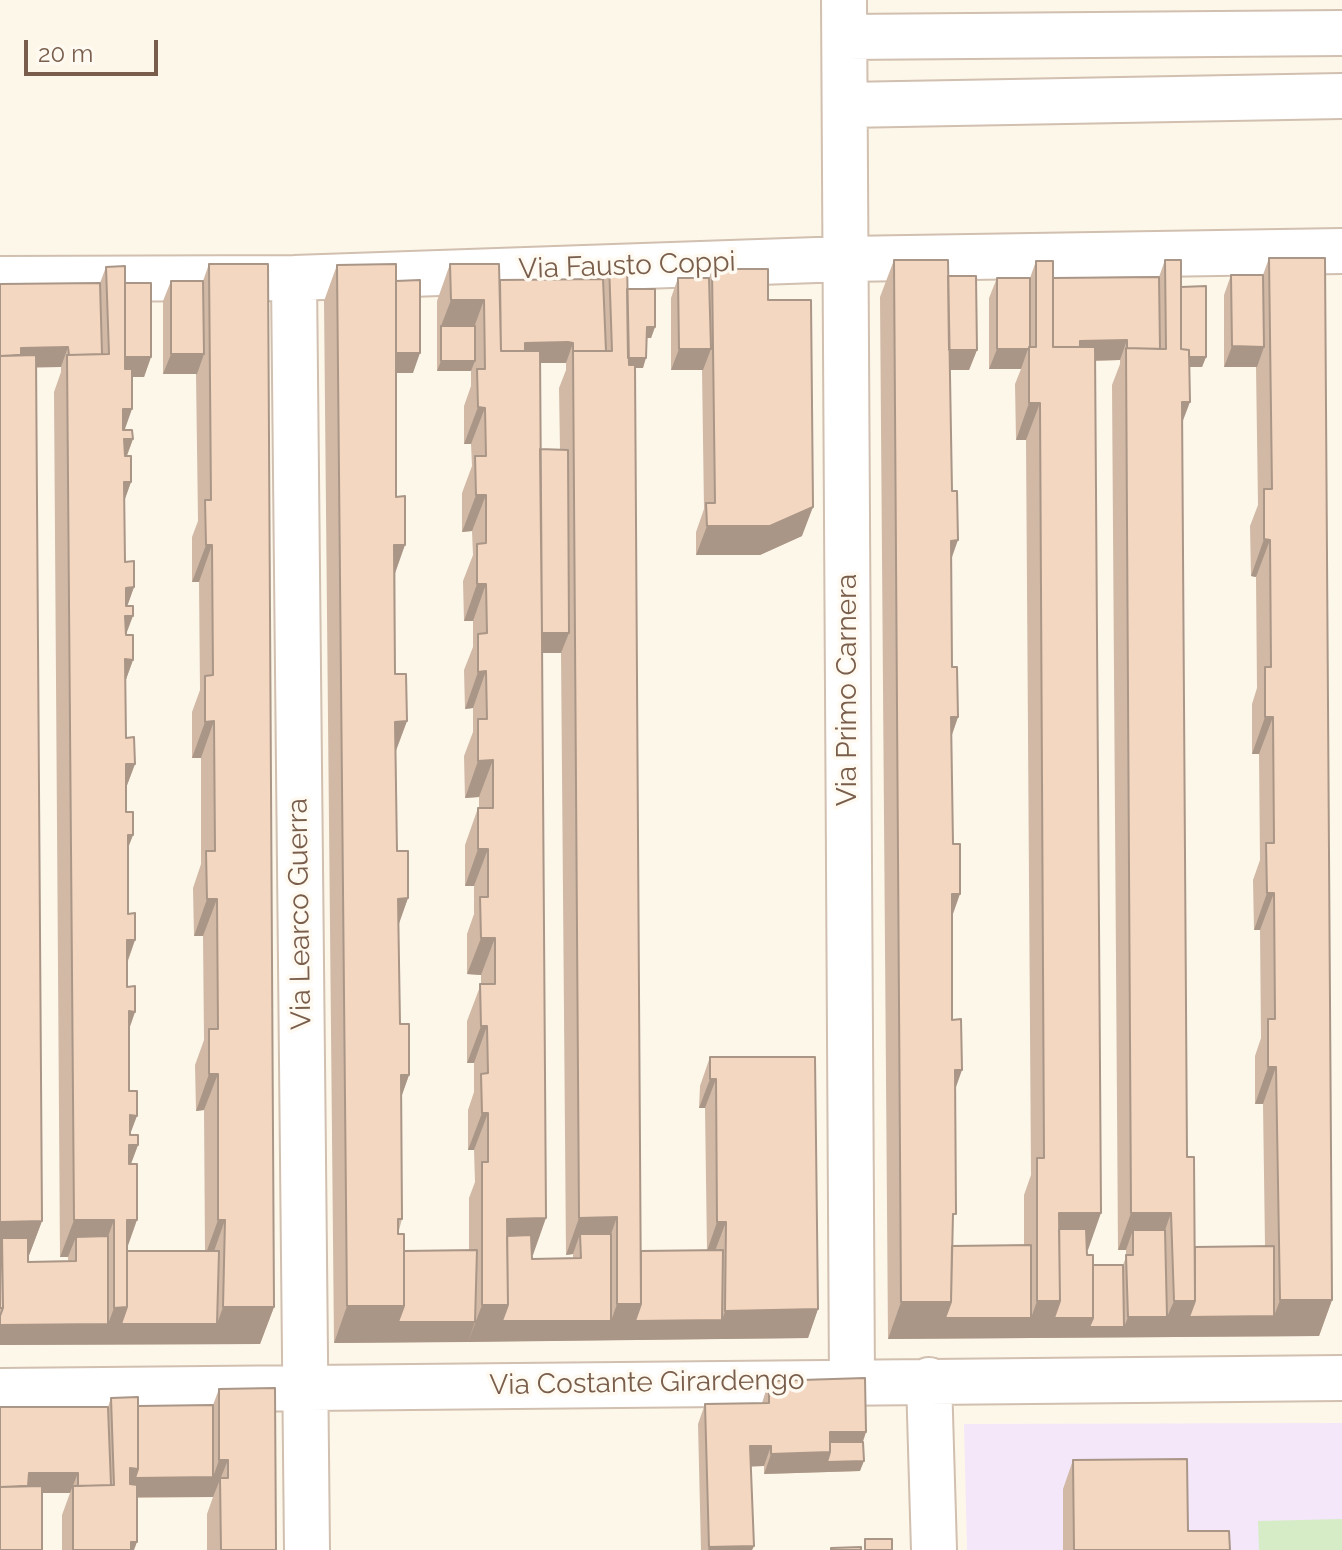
<!DOCTYPE html>
<style>
body{margin:0}
#map{position:relative;width:1342px;height:1550px;overflow:hidden;background:#fdf7ea;font-family:Raleway,sans-serif}
canvas{display:block}
.scale{position:absolute;left:24px;top:40px;width:134px;height:36px;box-sizing:border-box;border:4px solid #7a5e4c;border-top:0;padding-left:10px;font-size:24px;line-height:28px;white-space:nowrap;color:#7a5e4c;-webkit-text-stroke:6px #fffaf1;paint-order:stroke}
</style>
<div id="map">
<canvas width="1342" height="1550"></canvas>
<div class="scale">20 m</div>
</div>
<script>
const context = document.querySelector('canvas').getContext('2d');
context.lineJoin = 'round';
function paint(path, color) { context.fillStyle = color; context.fill(path, 'evenodd'); }
function trace(path, color, width, dash) { context.strokeStyle = color; context.lineWidth = width; context.lineCap = dash ? 'butt' : 'round'; context.setLineDash(dash || []); context.stroke(path); }
function drawText(font, color, halo, rows, align = 'center') {
  context.font = font + ' Raleway,sans-serif'; context.lineWidth = 7; context.setLineDash([]); context.textBaseline = 'middle'; context.strokeStyle = halo; context.fillStyle = color; for (const [text, x, y, turn = 0] of rows) {
    context.save(); context.translate(x, y); context.rotate((+turn || 0) * Math.PI / 180); context.textAlign = isNaN(turn) ? turn : align; if (halo) context.strokeText(text, 0, 0); context.fillText(text, 0, 0); context.restore();
  }
}
paint(new Path2D(`
 M1342 1423V1550H967L964 1424Z`), '#f4e7fa');
paint(new Path2D(`
 M1342 1519V1550H1259L1258 1521Z`), '#d5ecc7');
const minor = new Path2D(`
 M844 0 852 1380
 M845 37 1342 33
 M845 105 1342 96
 M294 278 307 1550
 M0 279 294 278 846 259 1342 251
 M929 1380 934 1550
 M0 1391 1342 1378`);
trace(minor, '#d1bfaf', 48);
trace(minor, '#fff', 44);
paint(new Path2D(`
 M1269 258 1332 1300 1319 1336 888 1339 880 297 894 260 977 350 969 370H950L952 667 958 717 952 735V1020L955 1089 952 1246 1024 1245V1195L1031 1175 1026 440H1016L1015 384 1021 369H989V298L997 278H1030L1036 261 1053 278 1159 277 1165 260 1181 287 1206 357 1202 367H1189L1182 424 1187 1157 1195 1247 1265 1246 1263 1104H1255V1056L1261 1038 1260 930H1254L1253 880 1260 860 1259 754H1252V704L1257 688 1256 577 1251 576 1250 526 1258 505 1256 367H1224V295L1231 275H1263ZM1120 360V364L1112 385 1118 1250H1126V1257L1123 1265H1093L1087 1255V1250H1088L1095 361Z
 M609 263 655 327 651 338H647L643 368H635L641 1251H707L705 1108H699L700 1086 710 1057 818 1309 808 1338 334 1343 324 301 337 265 396 281 413 373H396L395 674 407 721 396 751 397 851 408 898 398 925 400 1024 409 1075 401 1097 402 1219 398 1234 404 1251 469 1250V1198L475 1182 474 1150H468V1110L474 1092V1063H467V1021L481 984V975L467 974V934L474 914V886H465V845L478 808H479V797L465 798 464 756 473 732V708L465 709 464 670 473 647V621H464L463 581 473 555 472 531 462 532V493L472 466 471 444H464V406L471 386V371H437V301L450 264 500 280 603 279ZM540 363H566V370L559 388 560 450 540 449ZM542 653H561L566 1255 573 1254V1259H532V1255H533Z
 M209 264 274 1307 260 1344 0 1345V284L100 283 106 267 125 283 151 357 144 377H132L124 430 133 439 127 456 131 482 124 500 125 562 134 587 127 606 126 635 133 660 125 682 126 738 135 764 126 788V812L133 835 128 847V914L135 940 127 964V987L135 1012 129 1030 130 1135 138 1145 131 1164 127 1251H205L204 1110 196 1111 195 1065 204 1040 203 936H194L193 888 201 864V758H192V712L200 690 199 582H192V537L198 521 196 374H163V301L171 281H203ZM36 367H61V372L54 392 60 1257H68V1261L28 1262V1258L42 1221Z
 M712 269 768 300 802 536 760 555H696V532L704 509 702 370H671V298L678 278H709Z
 M769 1381 866 1432 863 1442 860 1471 764 1474V1466H751L754 1546 752 1550H701L698 1424 705 1404 762 1403Z
 M219 1389 276 1550H207V1514L213 1497 137 1498 134 1550H62V1515L70 1493H42L0 1407H108L111 1398 138 1406 213 1405Z
 M1073 1460 1188 1531 1230 1550H1063V1489Z`), '#d1b9a6');
paint(new Path2D(`
 M451 300H484L471 336 441 326Z
 M647 327H655L651 338H643Z
 M1127 340 1120 360 1072 361 1080 341Z
 M525 343H573L566 363H518Z
 M1232 346 1264 347 1257 367H1224Z
 M68 347 61 367 14 368 21 348Z
 M679 349H711L703 370H671Z
 M997 349H1028L1021 369H989Z
 M945 350H977L969 370H937Z
 M389 353H420L413 373H381Z
 M171 354H204L197 374H163Z
 M119 357H151L144 377H112Z
 M1172 357H1206L1202 367H1168Z
 M618 358H646L643 368H614Z
 M441 361H475L471 371H437Z
 M1182 402H1190L1176 439Z
 M1029 403H1040L1026 440H1016Z
 M478 407 485 408 471 444H464Z
 M123 409H132L119 446Z
 M124 439H133L119 476Z
 M124 482H131L118 519Z
 M476 495H486L472 531 462 532Z
 M813 507 802 536 760 555H696L707 526Z
 M1264 539 1270 540 1256 577 1251 576Z
 M958 540 945 577 951 541Z
 M206 545H212L199 582H192Z
 M394 545H405L392 582Z
 M477 584H486L473 621H464Z
 M134 587 121 624 126 588Z
 M125 616H133L119 653Z
 M536 633H569L561 653H528Z
 M125 659 133 660 120 696Z
 M486 671 473 708 465 709 478 672Z
 M951 717H958L945 754Z
 M1265 717H1273L1259 754H1252Z
 M214 721 201 758H192L205 722Z
 M407 721 393 758 395 722Z
 M493 760 479 797 465 798 478 761Z
 M126 764H135L121 801Z
 M128 835H133L119 872Z
 M478 849H488L474 886H465Z
 M1267 893H1274L1260 930H1254Z
 M952 894H960L947 931Z
 M408 898 395 935 398 899Z
 M207 899H217L203 936H194Z
 M481 938H495L481 975 467 974Z
 M127 940H135L122 976Z
 M129 1011 135 1012 122 1048Z
 M481 1026H487L474 1063H467Z
 M1268 1067H1276L1263 1104H1255Z
 M955 1070H962L949 1107Z
 M209 1074H218L204 1110 196 1111Z
 M401 1075H409L396 1112Z
 M710 1079H716L705 1108H699Z
 M482 1113H488L474 1150H468Z
 M130 1115 137 1116 123 1153Z
 M129 1145H138L124 1182Z
 M1059 1213H1101L1088 1250 1053 1249Z
 M1131 1213H1171L1158 1250 1133 1230 1126 1250H1118Z
 M617 1217 604 1254 580 1234 573 1254 566 1255 579 1218Z
 M546 1218 533 1255 501 1256 507 1219Z
 M74 1220H114L101 1256 76 1237 68 1257H60Z
 M127 1220H137L124 1257Z
 M218 1220H225L212 1257 205 1256Z
 M42 1221 28 1258H0L1 1222Z
 M717 1222H726L715 1251H707Z
 M1280 1300H1332L1319 1336 888 1339 901 1302H951L1031 1318 1037 1301H1060L1093 1318 1124 1327 1128 1317H1167L1174 1301H1195L1274 1316Z
 M617 1304H641L722 1320 725 1311 818 1309 808 1338 468 1342 482 1305H508L611 1321Z
 M347 1306H404L475 1322 468 1342 334 1343Z
 M127 1307 217 1324 223 1307H274L260 1344 0 1345V1325L108 1324 114 1308Z
 M830 1432H866L859 1452 864 1461 860 1471 764 1474 771 1454Z
 M750 1446H771L764 1466 743 1467Z
 M219 1460H228L213 1497H120L130 1468 213 1477Z
 M29 1473H78L70 1493H21Z
 M131 1542H137L134 1550H128Z
 M754 1546 752 1550H708L709 1547Z`), '#aa9687');
const building = new Path2D(`
 M1269 258H1325L1332 1300H1280L1276 1067H1268V1019H1275L1274 893H1267L1266 843H1274L1273 717H1265V667H1271L1270 540 1264 539V489H1272Z
 M894 260H948L952 491H957L958 540 951 541 952 667H957L958 717H951L953 844H960V894H952V1020L961 1019 962 1070H955L956 1214H953L951 1302H901Z
 M1165 260H1181V349L1189 350 1190 402H1182L1187 1157H1194L1195 1301H1174L1171 1213H1131L1126 348 1166 349Z
 M1036 261H1053V347H1095L1101 1213H1059L1060 1301H1037V1158H1044L1040 403H1029V347H1036Z
 M627 262 629 365H635L641 1304H617V1217L579 1218 573 351H612L609 263Z
 M209 264H268L274 1307H223L225 1220H218V1074H209V1029H218L217 899H207L206 851H215L214 721 205 722V676L213 675 212 545H206L205 500H211Z
 M396 264V497L405 496V545H394L395 674H406L407 721 395 722 397 851H408V898L398 899 400 1024H409V1075H401L402 1219H398V1234H404V1306H347L337 265Z
 M450 264H499L501 351H540L546 1218 507 1219 508 1305H482V1162H488V1113H482L481 1074 488 1073 487 1026H481L480 984H495V938H481L480 897H488V849H478V808H493V760L478 761V719H487L486 671 478 672V634L487 633 486 584H477V544L486 543V495H476L475 456H486L485 408 478 407 477 369H485L484 300H451Z
 M125 266V369H132V409H123V430H132L133 439H124L125 456H131V482H124L125 562 134 561V587L126 588V606H133V616H125L126 635H133V660L125 659 126 738 134 737 135 764H126V812H133V835H128V914L135 913V940H127V987L135 986V1012L129 1011V1091H137V1116L130 1115V1135H138V1145H129V1164H137V1220H127V1307L114 1308V1220H74L67 355 109 354 106 267Z
 M712 269H768V300H811L813 507 770 526H707L706 503H715Z
 M1231 275H1263L1264 347 1232 346Z
 M948 276H976L977 350H949Z
 M1159 277 1160 349 1127 348V340L1080 341V347H1053V278Z
 M678 278H709L711 349H679Z
 M997 278H1030V347H1029V349H997Z
 M603 279 606 351H573V343L568 342 525 343V351H501L500 280Z
 M420 280V353H396V281Z
 M171 281H203L204 354H171Z
 M100 283 102 354 69 355 68 347 21 348V355L0 356V284Z
 M125 283H151V357H125Z
 M1206 286V357H1189V350L1181 349V287Z
 M627 289H655V327H647L646 358H628Z
 M441 326H475V361H441Z
 M36 355 42 1221 1 1222 3 1308H0V356Z
 M540 449 568 450 569 633H542Z
 M710 1057H815L818 1309 725 1311 726 1222H717L716 1079H710Z
 M1059 1229H1086L1087 1255H1093V1318H1054L1060 1301Z
 M1133 1230H1165L1167 1317H1128L1126 1255H1133Z
 M580 1234H611V1321H502L508 1305 507 1236 531 1235 532 1259 581 1258Z
 M108 1236V1324L0 1325V1316L3 1308 2 1238H28V1262L76 1261V1237Z
 M1031 1245V1318H945L951 1302 952 1246Z
 M1274 1246V1316L1189 1317 1195 1301V1247Z
 M477 1250 475 1322H398L404 1306V1251Z
 M723 1250 722 1320 635 1321 641 1304V1251Z
 M127 1251H219L217 1324H121L127 1307Z
 M1093 1265H1123L1124 1327H1089L1093 1318Z
 M865 1378 866 1432H830V1452L771 1454V1446H750L754 1546 709 1547 705 1404 769 1403V1381Z
 M275 1388 276 1550H221L220 1478H228V1460H219V1389Z
 M138 1397V1469L130 1468V1484L137 1485V1542H131V1550H73V1486L114 1485 111 1398Z
 M213 1405V1477L135 1478 138 1469V1406Z
 M0 1407H108L111 1485 78 1486V1473H29L28 1486 0 1487Z
 M830 1442H863L864 1461 827 1462 830 1452Z
 M1187 1459 1188 1531H1229L1230 1550H1074L1073 1460Z
 M42 1486V1550H0V1487Z
 M865 1539H892V1550H865Z
 M861 1547V1550H831V1548Z`);
paint(building, '#f3d7c1');
trace(building, '#aa9687', 2);
drawText('28px', '#7a5e4c', '#fffaf1', [
 ["Via Fausto Coppi",627,266,-2],
 ["Via Primo Carnera",848,690,-90],
 ["Via Learco Guerra",300,914,-91],
 ["Via Costante Girardengo",647,1383,-1]
]);
</script>
